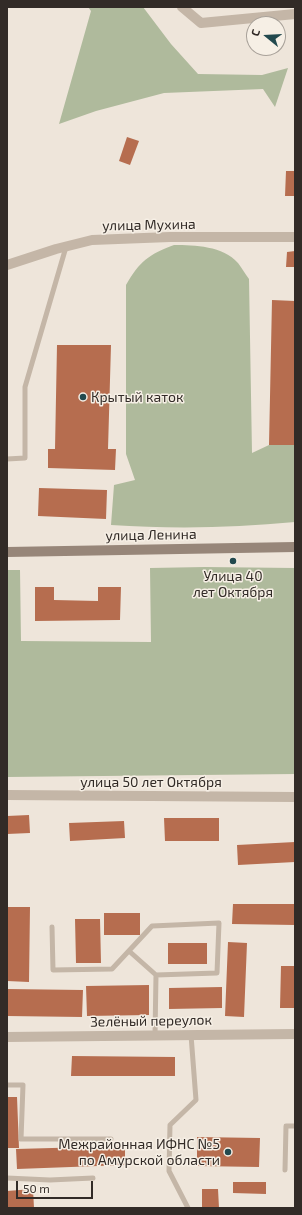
<!DOCTYPE html>
<meta charset="utf-8">
<style>
body{margin:0}
#map{position:relative;width:302px;height:1215px;overflow:hidden;background:#eee5da;font-family:"Exo 2",sans-serif}
canvas{display:block}
.frame{position:absolute;inset:0;border:8px solid #322b27;pointer-events:none}
.north{position:absolute;left:246px;top:16px;width:40px;height:40px;box-sizing:border-box;background:#f6efe5;border:1px solid #a8a199;border-radius:50%;rotate:288deg;font-size:11px;font-weight:700;line-height:16px;text-align:center;color:#322b27}
.north::after{content:'';display:block;margin:auto;width:14px;height:18px;background:#22494e;clip-path:polygon(50% 0,100% 100%,50% 72%,0 100%)}
.scale{position:absolute;left:16px;top:1181px;width:77px;height:18px;box-sizing:border-box;border:2px solid #322b27;border-top:0;padding-left:5px;font-size:12px;line-height:14px;white-space:nowrap;color:#322b27;-webkit-text-stroke:3px #f6efe5;paint-order:stroke}
</style>
<div id="map">
<canvas width="302" height="1215"></canvas>
<div class="frame"></div>
<div class="north">С</div>
<div class="scale">50 m</div>
</div>
<script>
const context = document.querySelector('canvas').getContext('2d');
context.lineJoin = 'round';
function paint(path, color) { context.fillStyle = color; context.fill(path, 'evenodd'); }
function trace(path, color, width, dash) { context.strokeStyle = color; context.lineWidth = width; context.lineCap = dash ? 'butt' : 'round'; context.setLineDash(dash || []); context.stroke(path); }
function drawText(font, color, halo, rows, align = 'center') {
  context.font = font + ' "Exo 2",sans-serif'; context.lineWidth = 3; context.setLineDash([]); context.textBaseline = 'middle'; context.strokeStyle = halo; context.fillStyle = color; for (const [text, x, y, turn = 0] of rows) {
    context.save(); context.translate(x, y); context.rotate((+turn || 0) * Math.PI / 180); context.textAlign = isNaN(turn) ? turn : align; if (halo) context.strokeText(text, 0, 0); context.fillText(text, 0, 0); context.restore();
  }
}
paint(new Path2D(`
 M88 7H143L171 44 198 74 262 75 288 68 275 107 263 89 164 93 96 111 59 124 91 11Z
 M174 245C195 245 223 246 238 263 242 268 245 274 249 279L252 453 269 445H295V522C233 528 172 529 111 525L114 485 135 480 126 454V285C140 261 148 255 174 245Z
 M205 567 295 568V774L7 777V570H20L21 641 151 642 150 568Z`), '#afba9c');
paint(new Path2D(`
 M127 137 139 141 130 165 119 161Z
 M286 171H295V196H285Z
 M295 251V267H286L287 252Z
 M272 300 295 301V445H269Z
 M57 345H111L108 449H116L115 470 48 468V449H55Z
 M39 488 107 490 106 519 38 516Z
 M35 587H54V600L98 601V587H121L120 620 35 621Z
 M29 815 30 833 7 834V816Z
 M164 818H219V841H165Z
 M124 821 125 838 70 841 69 823Z
 M295 842V862L238 865 237 845Z
 M233 904H295V925L232 924Z
 M7 907H30L29 982 7 981Z
 M104 913H140V935H104Z
 M75 919H100L101 963H76Z
 M228 942 247 943 244 1017 225 1016Z
 M168 943H207V964H168Z
 M281 966H295V1008H280Z
 M149 985V1015L87 1016 86 986Z
 M222 987V1008L169 1009V988Z
 M7 989 83 990 82 1017 7 1016Z
 M72 1056 175 1057V1076H71Z
 M7 1097H17L19 1148H7Z
 M197 1137 260 1138 259 1167 197 1166Z
 M125 1146V1165L17 1169 16 1149Z
 M233 1182H266V1194L233 1193Z
 M33 1189 34 1208H7V1191Z
 M202 1189H218L219 1208H202Z`), '#b66d4f');
trace(new Path2D(`
 M7 459 25 458V387L66 247
 M52 927 53 970 112 969 152 926 219 923 217 973 156 975 155 1035
 M129 951 156 975
 M7 1085H23L21 1139H111
 M285 1170 286 1126H295
 M7 1178 50 1180 93 1178
 M188 1208 169 1171 170 1125 196 1100 191 1035`), '#c4b6a7', 5);
trace(new Path2D(`
 M182 7 201 23 295 14
 M7 265 56 249 92 240 170 237H295
 M7 795 295 797
 M7 1037 295 1034`), '#c4b6a7', 10);
trace(new Path2D(`
 M7 552 295 547`), '#978679', 10);
for (const [x, y, r, color] of [
 [83,397,4,"#22494e"],
 [233,561,4,"#22494e"],
 [228,1152,4,"#22494e"]
]) { const dot = new Path2D(); dot.arc(x, y, r, 0, 2 * Math.PI); context.fillStyle = color; context.fill(dot); trace(dot, '#f6efe5', 1.5); }
drawText('14px', '#322b27', '#f6efe5', [
 ["улица Мухина",149,225,-1],
 ["улица Ленина",151,535,-1],
 ["улица 50 лет Октября",151,782],
 ["Зелёный переулок",151,1021,-1]
]);
drawText('14px', '#322b27', '#f6efe5', [
 ["Крытый каток",91,397],
 ["Улица 40",233,576,"center"],
 ["лет Октября",233,592,"center"],
 ["Межрайонная ИФНС №5",220,1144,"right"],
 ["по Амурской области",220,1160,"right"]
], 'left');
</script>
